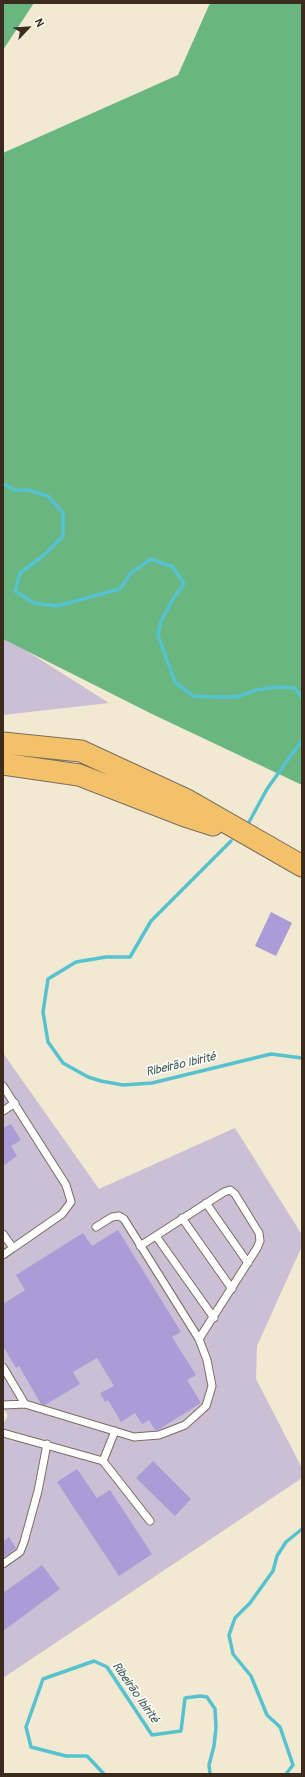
<!DOCTYPE html>
<meta charset="utf-8">
<style>
body{margin:0}
#map{position:relative;width:305px;height:1777px;overflow:hidden;background:#f1e9d1;font-family:Pangolin,sans-serif}
canvas{display:block}
.frame{position:absolute;inset:0;border:4px solid #3b2a1e;pointer-events:none}
.north{position:absolute;left:8px;top:8px;width:40px;height:40px;-webkit-text-stroke:3px #fdfcf7;paint-order:stroke;rotate:65deg;font-size:11px;font-weight:700;line-height:16px;text-align:center;color:#3b2a1e}
.north::after{content:'';display:block;margin:auto;width:14px;height:18px;background:#3b2a1e;clip-path:polygon(50% 0,100% 100%,50% 72%,0 100%)}
</style>
<div id="map">
<canvas width="305" height="1777"></canvas>
<div class="frame"></div>
<div class="north">N</div>
</div>
<script>
const context = document.querySelector('canvas').getContext('2d');
context.lineJoin = 'round';
function paint(path, color) { context.fillStyle = color; context.fill(path, 'evenodd'); }
function trace(path, color, width, dash) { context.strokeStyle = color; context.lineWidth = width; context.lineCap = dash ? 'butt' : 'round'; context.setLineDash(dash || []); context.stroke(path); }
function drawText(font, color, halo, rows, align = 'center') {
  context.font = font + ' Pangolin,sans-serif'; context.lineWidth = 3.5; context.setLineDash([]); context.textBaseline = 'middle'; context.strokeStyle = halo; context.fillStyle = color; for (const [text, x, y, turn = 0] of rows) {
    context.save(); context.translate(x, y); context.rotate((+turn || 0) * Math.PI / 180); context.textAlign = isNaN(turn) ? turn : align; if (halo) context.strokeText(text, 0, 0); context.fillText(text, 0, 0); context.restore();
  }
}
paint(new Path2D(`
 M3 636 109 703 3 715Z
 M3 1053 99 1189 235 1128 302 1235V1246L257 1346 256 1379 302 1468V1478L3 1678V1424L8 1416 3 1407Z`), '#cbbfd5');
paint(new Path2D(`
 M3 3H34L3 50Z
 M210 3H302V785L150 713 3 639V153L178 75Z`), '#69b680');
trace(new Path2D(`
 M3 484 15 490H28L48 496 63 513V536L44 555 20 573 15 591 34 603 57 606 120 589 131 573 151 559 173 567 184 584 173 599 161 621 158 635 175 682 193 696 213 697H237L256 690 277 687 295 688 302 698
 M248 824 267 789 302 740
 M231 841 151 921 130 957H106L76 962 48 979 43 1012 48 1042 63 1063 88 1077 101 1081 123 1085 152 1083 271 1054 302 1058
 M104 1774 87 1756H66L31 1747 26 1727 43 1679 94 1661 107 1667 152 1735 181 1731 185 1698 200 1696 207 1697 215 1709 216 1727 214 1746 209 1765 210 1774
 M286 1774 293 1765 280 1727 267 1715 251 1676 233 1654 229 1635 235 1618 250 1603 260 1589 273 1571 277 1556 286 1542 302 1529`), '#56c2cf', 3.5);
paint(new Path2D(`
 M271 912 292 923 276 956 255 946Z
 M11 1124 21 1140 11 1146 17 1156 3 1166V1128Z
 M118 1230 181 1332 172 1337 196 1375 187 1380 201 1403 158 1430H155L149 1420 142 1424 135 1413 121 1422 108 1400 105 1402 100 1393 114 1386 97 1358 73 1372 80 1384 45 1405 41 1404 19 1366 16 1368 3 1346V1304L25 1290 16 1275 83 1233 92 1246Z
 M153 1461 191 1499 175 1516 136 1478Z
 M77 1469 97 1498 110 1490 152 1554 119 1576 57 1482Z
 M9 1537 16 1548 3 1558V1542Z
 M42 1565 60 1589 3 1631V1593Z`), '#ab9cd8');
const lane = new Path2D(`
 M3 1086 66 1185 71 1202 62 1214 13 1248
 M3 1111 15 1103
 M206 1203 248 1263
 M182 1218 232 1289
 M3 1234 13 1248 3 1255
 M156 1236 214 1318
 M140 1246 224 1192 230 1190 235 1194 259 1233 260 1241 257 1248 199 1339
 M3 1367 25 1404
 M3 1405 25 1404 134 1437 159 1435 185 1425 206 1406 212 1386 207 1360 199 1339 124 1219 119 1216 112 1217 96 1227
 M3 1433 103 1461 115 1431
 M103 1461 150 1521
 M3 1564 20 1552 24 1542 38 1491 47 1444`);
const primary = new Path2D(`
 M3 743 81 751 187 800 302 866
 M3 764 79 775 185 816 213 825`);
trace(lane, '#7b6d5d', 9);
trace(primary, '#7b6d5d', 23);
trace(lane, '#fff', 7);
trace(primary, '#f4c16b', 21);
drawText('italic 12px', '#445f5c', '#fdfcf7', [
 ["Ribeirão Ibirité",181,1065,-13],
 ["Ribeirão Ibirité",135,1693,55]
]);
</script>
